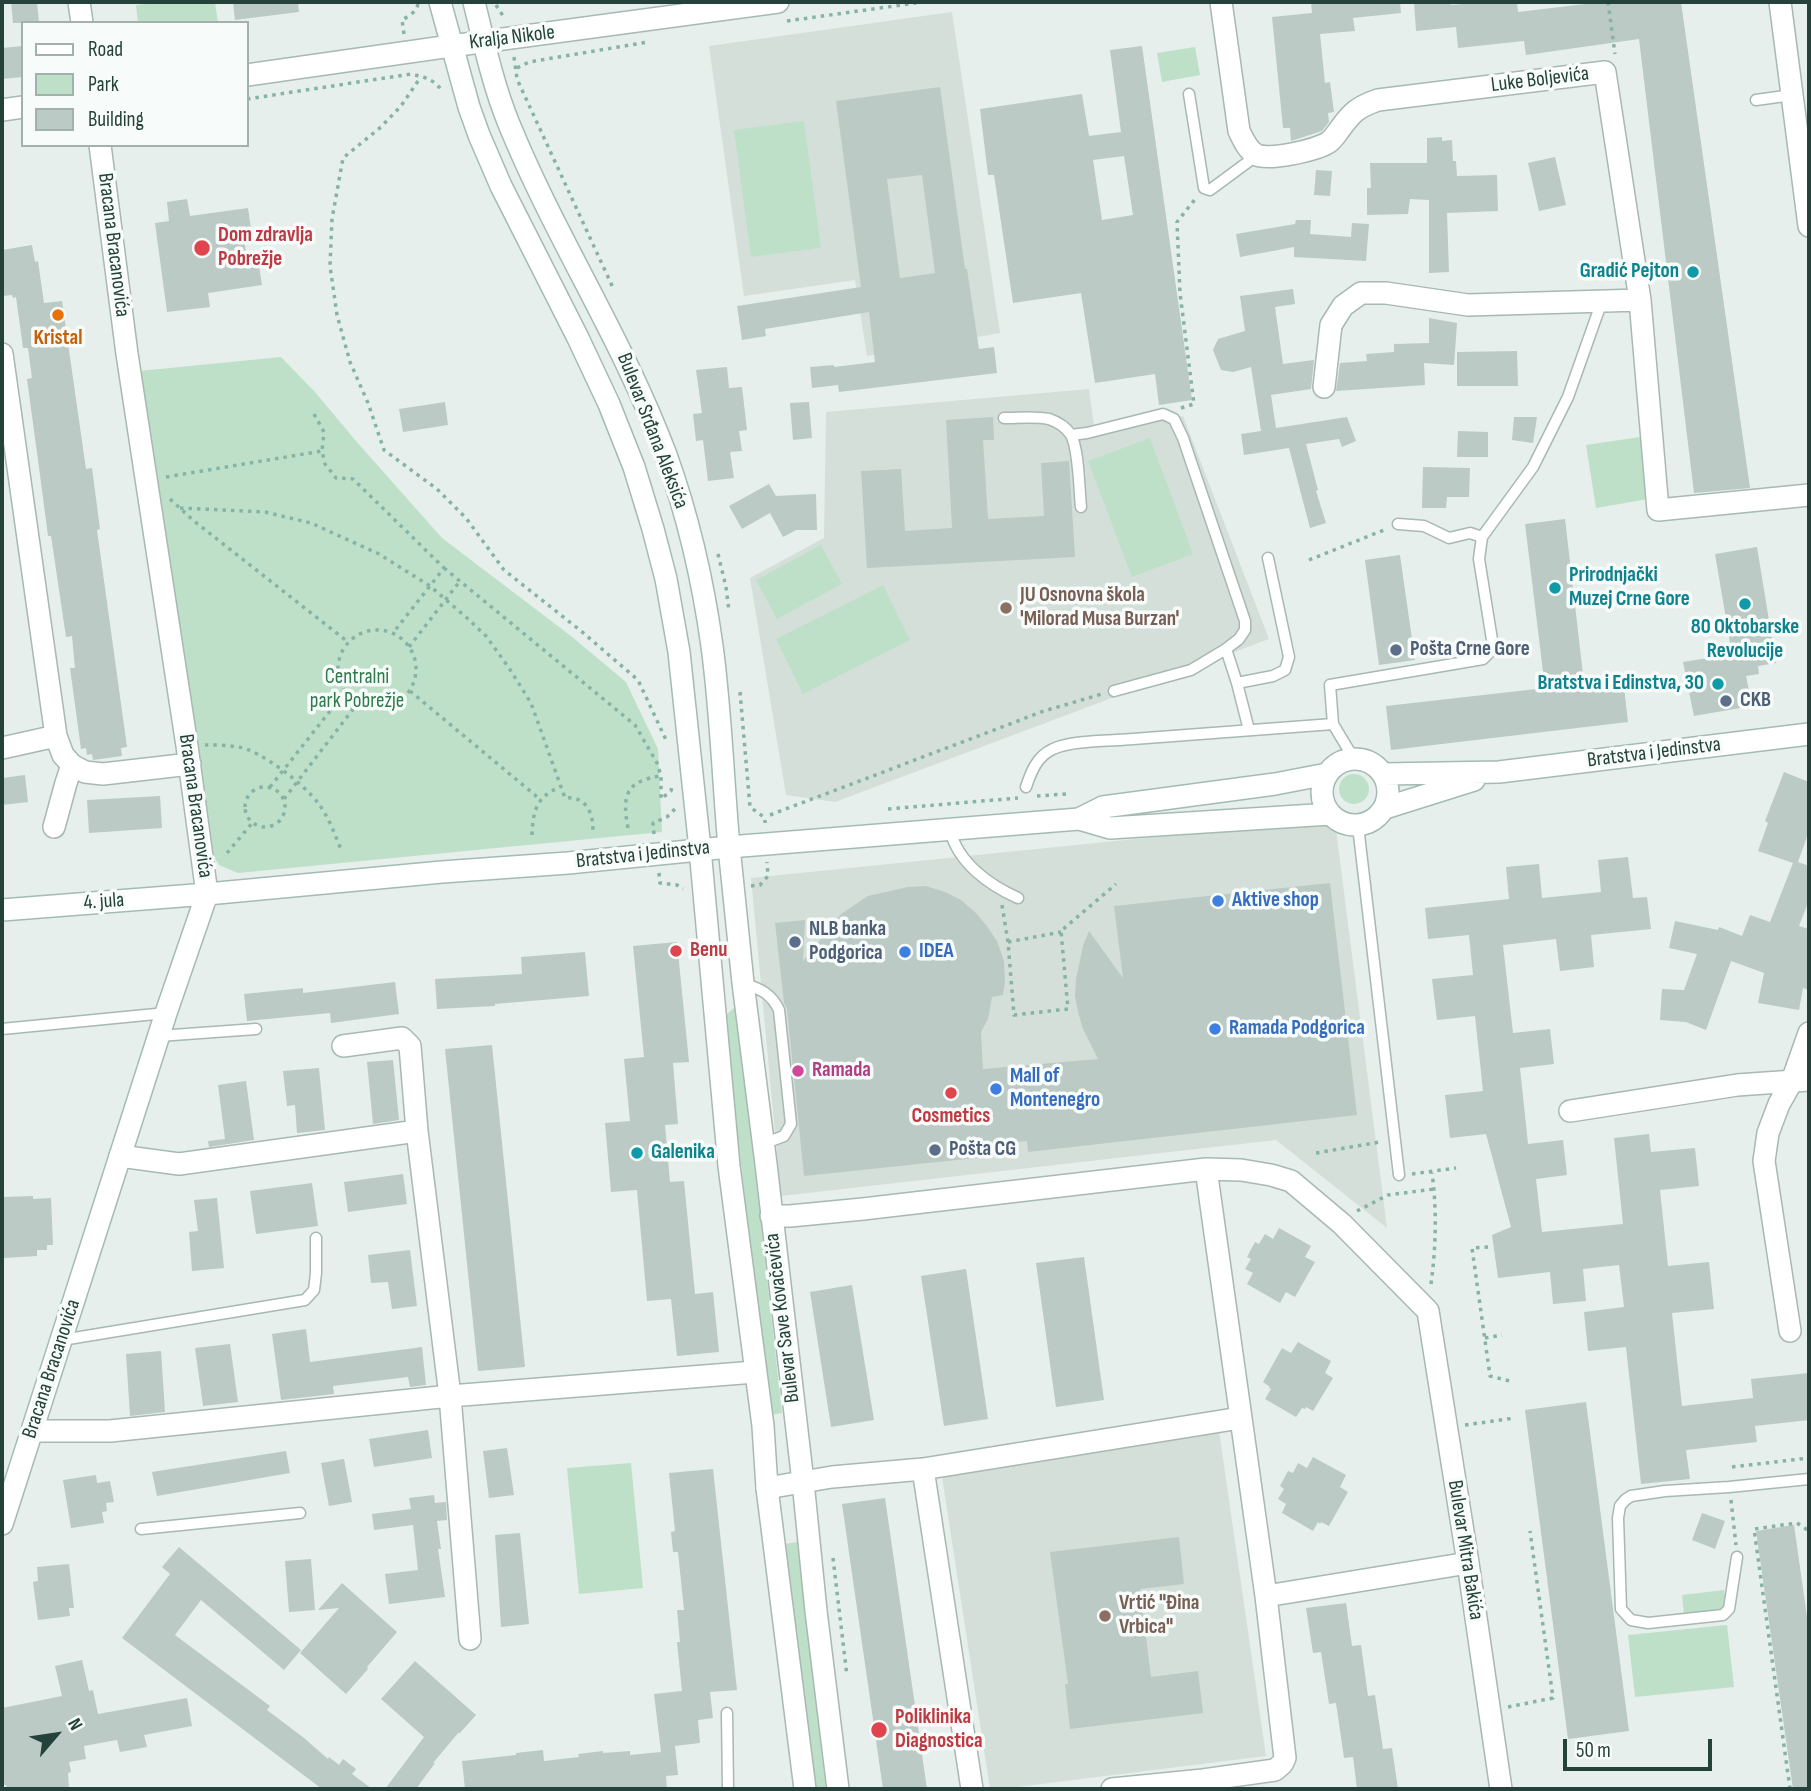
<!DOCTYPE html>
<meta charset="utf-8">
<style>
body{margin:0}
#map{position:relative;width:1811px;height:1791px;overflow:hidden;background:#e6efeb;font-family:"Sofia Sans Condensed",sans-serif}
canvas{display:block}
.frame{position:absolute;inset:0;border:4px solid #24423a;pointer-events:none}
.legend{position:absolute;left:21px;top:21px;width:228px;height:126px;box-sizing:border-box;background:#f7fbf9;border:2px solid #a3b1ad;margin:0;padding:9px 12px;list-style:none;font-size:21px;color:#24423a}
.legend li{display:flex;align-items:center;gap:14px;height:35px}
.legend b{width:35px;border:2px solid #a3b1ad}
.north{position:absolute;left:21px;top:1700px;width:70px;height:70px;-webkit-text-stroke:5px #f7fbf9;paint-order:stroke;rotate:61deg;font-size:19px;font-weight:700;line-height:28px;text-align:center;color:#24423a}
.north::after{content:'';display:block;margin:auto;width:24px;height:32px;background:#24423a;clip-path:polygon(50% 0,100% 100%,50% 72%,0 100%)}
.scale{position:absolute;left:1563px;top:1739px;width:149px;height:32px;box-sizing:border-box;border:4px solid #24423a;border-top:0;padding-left:9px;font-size:21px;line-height:24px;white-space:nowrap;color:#24423a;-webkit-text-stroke:5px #f7fbf9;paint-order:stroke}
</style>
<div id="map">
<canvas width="1811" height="1791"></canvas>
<div class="frame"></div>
<ul class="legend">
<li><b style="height:9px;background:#fff"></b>Road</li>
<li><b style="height:19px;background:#bfe0c8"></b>Park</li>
<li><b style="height:19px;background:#bbcac4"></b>Building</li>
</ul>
<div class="north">N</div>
<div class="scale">50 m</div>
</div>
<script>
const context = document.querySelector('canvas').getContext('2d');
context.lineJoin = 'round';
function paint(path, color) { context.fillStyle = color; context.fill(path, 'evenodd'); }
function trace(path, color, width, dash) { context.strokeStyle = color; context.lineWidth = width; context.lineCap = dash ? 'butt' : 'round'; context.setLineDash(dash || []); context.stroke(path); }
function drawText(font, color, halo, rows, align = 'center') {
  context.font = font + ' "Sofia Sans Condensed",sans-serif'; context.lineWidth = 7; context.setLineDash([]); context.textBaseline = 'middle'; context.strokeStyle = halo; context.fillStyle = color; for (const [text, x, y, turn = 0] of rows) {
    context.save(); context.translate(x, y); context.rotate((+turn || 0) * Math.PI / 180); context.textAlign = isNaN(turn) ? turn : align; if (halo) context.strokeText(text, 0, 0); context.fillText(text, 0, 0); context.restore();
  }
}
paint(new Path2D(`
 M952 12 1000 333 867 356 855 280 744 296 709 46Z
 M1089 389 1094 426 1183 416 1269 639 835 802 786 795 750 578 824 538 826 412Z
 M1322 820 1336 830 1387 1228 1276 1140 781 1196 751 878Z
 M1219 1431 1266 1756 1001 1789H990L942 1477Z`), '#d4dfda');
paint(new Path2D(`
 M163 2H215L218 23H138L136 5Z
 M1195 47 1200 75 1162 82 1157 53Z
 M804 121 821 248 751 257 734 130Z
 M281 357 315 392 356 441 442 538 571 636 626 682 658 749 662 832 238 873 219 865 206 844 139 371Z
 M1640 437 1648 499 1596 508 1586 445Z
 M1150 438 1193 554 1132 577 1088 461Z
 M821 545 842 584 777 619 756 580Z
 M883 585 910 640 803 694 776 639Z
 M1339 789a15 15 0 1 1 30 0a15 15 0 1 1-30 0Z
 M737 1005 782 1413 770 1415 724 1017Z
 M631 1463 643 1588 579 1594 567 1468Z
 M797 1542 826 1789H812L784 1544Z
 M1724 1590 1728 1619 1685 1624 1682 1595Z
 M1727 1625 1734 1687 1635 1697 1628 1635Z`), '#bfe0c8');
paint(new Path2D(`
 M11 2H37L39 23H13Z
 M233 2H298L299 12 235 20Z
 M1311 2H1400L1401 13 1353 18 1355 31 1320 34 1325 83 1330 82 1334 112 1328 113 1329 122 1322 131 1291 141 1290 128H1283L1272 17 1312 13Z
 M1414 2H1451V5L1488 2H1517L1518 12 1602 2H1681L1750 488 1694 493 1639 39 1526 55 1524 41 1458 48 1456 27 1416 31Z
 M23 46V77L2 79V48Z
 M1142 46 1192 400 1159 405 1155 374 1095 383 1081 293 1013 303 994 175H988L980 109 1082 94 1089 136 1121 132 1110 50ZM1124 156 1133 215 1102 220 1093 160Z
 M940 87 965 269H967L979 349 994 347 997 373 839 392 838 385 812 388 810 367 834 365V367L875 362 869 312 765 329 766 336 742 340 737 306 861 287 836 101ZM922 175 935 273 900 278 887 179Z
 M1442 137V141L1452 140 1453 161H1456L1457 176 1497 175 1498 211 1447 213 1449 272 1429 273V200L1410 199 1408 214 1367 215V188H1371L1370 163H1427V138Z
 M1555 157 1566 205 1539 211 1528 163Z
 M1316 170 1332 171 1330 196 1314 195Z
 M187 199 190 216 248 208 251 229 243 230 248 267 259 266 262 285 208 293 210 307 167 312 155 223 169 221 167 202Z
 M1296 220H1311L1310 234 1351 237 1352 223 1369 224 1366 261 1294 257V247L1240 257 1236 234 1295 224Z
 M32 245 35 262 38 261 44 303 62 301 86 469 92 468 100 529 97 530 127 747 121 748 122 756 93 760 92 754 87 755 86 748 81 749 70 668H75L72 636 66 637 51 536H48L40 475 27 379 32 378 28 348H23L16 297 13 298 12 295 2 296V250Z
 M1293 289 1295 304 1275 307 1283 364 1314 360 1311 389 1271 395 1276 428 1347 417 1356 441 1342 447 1339 439 1306 444 1318 490 1316 491 1326 523 1310 528 1289 448 1244 455 1241 434 1261 431 1251 367 1233 372 1221 370 1213 350 1218 339 1245 331 1240 296Z
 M1429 318 1457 323 1454 365 1424 363 1425 385 1336 391 1340 363 1367 361 1366 354 1394 352V344L1429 343Z
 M1517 351 1518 386H1457V352Z
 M727 367 729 388 742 387 747 430 739 431 742 451 730 452 734 478 708 481 703 440 696 441 693 414 702 413 696 370Z
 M445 402 448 425 403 432 399 409Z
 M809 402 812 438 793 440 790 403Z
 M993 417 994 440H983L988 519 1044 516 1041 463 1069 461 1075 557 867 568 861 471 901 469 905 531 952 528 946 420Z
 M1514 417H1537L1533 443 1512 440Z
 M1458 431 1488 432V457H1457Z
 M1423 467 1470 468 1469 497H1447L1446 508H1422Z
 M769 484 776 496 816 494 817 530H796L783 537 770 513 742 529 729 506Z
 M1565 519 1584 683 1623 679 1628 722 1391 750 1386 706 1545 688 1525 524Z
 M1757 547 1776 663 1758 666 1759 674 1746 676 1752 706 1694 716 1683 662 1732 654 1715 554Z
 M1400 555 1415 660 1379 665 1365 560Z
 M1784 772 1809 782V831L1798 862 1809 866V900L1799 926 1809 929V990L1803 988 1799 1010 1758 1003 1764 973 1731 961 1706 1030 1686 1022 1660 1020 1662 989 1684 990 1697 954 1669 948 1675 921 1718 930 1719 927 1742 936 1750 915 1770 922 1793 863 1758 851 1768 823 1765 821Z
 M25 775 28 802 2 805V778Z
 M160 796 162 828 89 833 87 800Z
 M1628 857 1633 898 1647 897 1651 929 1591 935 1594 967 1560 971 1556 939 1503 945 1513 1033 1550 1029 1554 1064 1520 1068 1528 1144 1563 1140 1567 1175 1536 1179 1542 1232 1623 1224 1614 1138 1649 1134 1651 1152 1695 1148 1699 1186 1660 1190 1668 1266 1709 1262 1714 1309 1672 1313 1682 1406 1753 1398 1751 1379 1809 1373V1420L1755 1426 1757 1442 1686 1450 1690 1479 1641 1484 1626 1347 1588 1351 1584 1312 1624 1307 1619 1265 1583 1269 1586 1301 1553 1304 1550 1272 1498 1278 1492 1235 1511 1227 1486 1134 1450 1138 1445 1095 1483 1091 1475 1016 1437 1020 1432 979 1473 975 1469 935 1428 939 1425 908 1509 899 1506 867 1539 864 1542 898 1601 892 1598 860Z
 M1330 883 1357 1115 1028 1152 1027 1141 994 1144 995 1156 804 1176 787 1009 784 1003 775 923 805 920 803 961 841 914 868 896 908 887 926 886 945 892 961 900 975 912 986 925 997 941 1004 961 1005 981 1003 995 992 997 988 1019 981 1032 983 1069 1098 1059 1083 1029 1078 1012 1075 996 1076 979 1083 946 1089 931 1123 978 1114 906Z
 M677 942 689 1062 673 1063 678 1124 665 1125 670 1182 684 1181 695 1294 713 1292 719 1352 677 1356 671 1299 647 1301 637 1190 611 1192 605 1123 630 1121 624 1059 644 1057 633 946Z
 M585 952 589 996 495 1004V1006L437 1009 435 979 522 974 521 957Z
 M395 982 399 1014 331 1023 330 1013 247 1021 244 994 303 988V993Z
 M492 1045 525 1367 478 1371 445 1049Z
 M393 1060 399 1120 373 1124 367 1062Z
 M319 1068 325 1130 297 1133 295 1105 287 1106 283 1071Z
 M246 1081 254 1140 209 1147 208 1141 225 1139 218 1085Z
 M403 1174 407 1204 348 1212 344 1182Z
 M312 1183 318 1226 256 1234 250 1191Z
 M33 1196V1199L51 1198 53 1245H47V1250H37V1256L4 1258V1254H2V1197Z
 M217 1198 224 1268 192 1271 189 1232 198 1231 194 1200Z
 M1279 1228 1311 1246 1305 1257 1315 1262 1295 1297 1286 1292 1280 1303 1247 1284 1253 1273 1245 1269 1251 1259 1247 1257 1255 1242 1259 1244 1265 1234 1273 1239Z
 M410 1250 417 1306 392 1309 388 1282 371 1283 368 1255Z
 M1084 1257 1104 1400 1056 1407 1036 1263Z
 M966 1269 988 1419 944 1426 921 1276Z
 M852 1285 874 1420 831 1427 810 1292Z
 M306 1329 310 1362 422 1347 426 1385 410 1387 408 1377 333 1386 334 1394 281 1400 272 1334Z
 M1298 1342 1331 1361 1325 1373 1333 1378 1313 1411 1306 1407 1305 1409 1302 1408 1296 1417 1265 1399 1271 1389 1269 1388 1270 1387 1263 1382 1282 1348 1291 1353Z
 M230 1344 238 1402 203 1406 195 1348Z
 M161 1351 165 1412 130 1416 126 1354Z
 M1586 1402 1629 1731 1568 1739 1525 1410Z
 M428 1430 432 1458 374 1467 369 1439Z
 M507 1448 514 1495 489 1498 483 1451Z
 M286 1451 290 1473 157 1496 152 1472Z
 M1313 1457 1346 1475 1340 1487 1348 1492 1329 1526 1321 1522 1320 1524 1318 1522 1313 1531 1282 1513 1286 1504 1278 1499 1284 1489 1280 1486 1288 1471 1293 1473 1298 1463 1307 1468Z
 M344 1459 352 1502 329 1506 321 1463Z
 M713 1469 737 1690 710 1692 713 1718 698 1720 700 1743 675 1746 678 1775 666 1776 667 1788 659 1789H465L462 1761 516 1755V1753L543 1750 544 1761 579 1757 578 1754 603 1751V1753L630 1751V1755L661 1752 654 1694 682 1691 677 1642H680L677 1610H684L678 1552H673L671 1532 675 1531 669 1473Z
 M96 1475 97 1483 110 1481 114 1502 106 1503 107 1511 102 1512 104 1523 71 1528 63 1480Z
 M434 1495 435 1503 446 1502 447 1520 437 1521 441 1549H438L445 1597 389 1604 385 1574 418 1570 413 1525 374 1530 372 1514 411 1509 409 1498Z
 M885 1498 927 1789H883L842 1504Z
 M1702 1513 1725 1521 1715 1549 1692 1540Z
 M1794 1525 1809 1631V1789H1793L1756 1531Z
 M520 1533 529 1624 501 1627 495 1535Z
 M1179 1537 1184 1584 1140 1589 1151 1677 1198 1671 1203 1713 1070 1729 1065 1684H1068L1050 1552Z
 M179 1547 301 1650 284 1670 201 1600 175 1635 270 1706 267 1710 304 1738 328 1759 329 1757 339 1765 343 1759 356 1769 352 1774 372 1789H322L122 1638 170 1574 162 1567Z
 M311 1559 315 1610 289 1612 285 1561Z
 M69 1564 74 1608H69L70 1616 38 1620 33 1582 38 1581 37 1567Z
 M342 1583 397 1632 367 1667 368 1669 346 1694 300 1653 339 1608 318 1610Z
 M1346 1603 1352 1646 1361 1645 1368 1696 1375 1695 1383 1749 1392 1748 1398 1789H1357L1353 1757 1344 1758 1336 1703 1329 1704 1321 1652 1313 1653 1306 1608Z
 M82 1660 89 1691 93 1690 98 1714 187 1698 192 1726 144 1735 147 1747 120 1752 117 1740 84 1746 86 1759 69 1762 71 1772 68 1773 69 1789H7L6 1785H2V1708L62 1696 55 1666Z
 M415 1661 476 1715 459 1734V1732L433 1763H435L416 1789H385L424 1737 381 1699Z`), '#bbcac4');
const service = new Path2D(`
 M1189 94 1204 188 1210 190 1256 156
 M1756 100 1792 95
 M1004 418C1019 418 1035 416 1049 419 1058 422 1066 427 1071 435 1079 450 1079 489 1081 507
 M1071 435 1087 433 1163 414 1174 419 1183 438 1245 621V630L1239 639 1226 649 1191 670 1114 691
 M1398 524 1424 526 1449 538 1470 533 1482 537
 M1226 649 1237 683 1249 730
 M1237 683 1273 676 1285 670 1289 657 1268 558
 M1333 724 1330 685 1483 659 1489 653 1493 646 1479 559 1482 537 1533 467 1568 397 1602 301
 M1026 787C1031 772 1037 756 1053 749 1071 740 1112 741 1133 739 1200 734 1266 729 1333 724L1354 759
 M1358 826 1399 1175
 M950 830C958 863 989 885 1018 898
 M743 983C760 989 771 993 779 1010L791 1124 784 1136 763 1144
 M2 1029 166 1013
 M159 1036 256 1029
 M62 1340 305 1300 314 1290 316 1273V1238
 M141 1529 300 1513
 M1737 1557 1729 1609 1723 1615 1648 1623 1631 1620 1621 1609 1618 1518 1620 1506 1625 1500 1631 1496 1665 1491 1729 1487 1809 1479
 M727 1713 728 1789`);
const minor = new Path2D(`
 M79 2 82 23
 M1221 2 1239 131C1243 139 1247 149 1255 154 1266 162 1317 150 1329 142 1333 139 1337 133 1340 129 1352 112 1358 107 1378 100L1605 72 1640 300 1658 510 1809 495
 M247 75 451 46
 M2 110 23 107
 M100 145 127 354 187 746 207 894
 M2 354 56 736 63 755 72 765 85 772 103 774 190 764
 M1324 387 1331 325 1343 306 1361 293H1386L1468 305 1640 300
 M2 748 56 736
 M54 827 66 783 72 765
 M343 1046 402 1038 410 1046 417 1131 450 1396 470 1639
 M1570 1111 1737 1085 1809 1080
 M120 1156 179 1164 417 1131
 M771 1216H790L863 1209 1206 1169 1241 1170 1271 1175 1291 1181 1342 1224 1428 1311 1468 1563 1501 1789
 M1790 1331 1764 1161 1768 1133 1779 1104 1792 1081 1809 1033
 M33 1431H110L450 1396 755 1372
 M923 1469 972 1789
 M767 1488 832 1477 923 1469 1240 1418
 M1266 1596 1468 1563
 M1112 1789 1203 1780 1275 1770 1282 1764 1285 1758 1266 1596 1206 1169`);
const tertiary = new Path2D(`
 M1780 2 1809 226
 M451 46 778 2
 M729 847 743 983 766 1164 803 1482 816 1611 838 1789
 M700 849 729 1166 763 1426 767 1488 805 1789`);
const secondary = new Path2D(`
 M440 2 469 107 479 135 501 186 578 338 609 404 634 467 653 529 666 579 679 652 700 849
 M474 2C484 43 493 85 509 124 555 237 623 340 666 455 688 516 703 581 712 646 721 712 723 780 729 847
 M1322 792a33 33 0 1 1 66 0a33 33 0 1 1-66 0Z
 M1384 774 1499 772 1809 734
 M1385 808 1474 780
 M1079 819 1103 807 1275 784 1327 774
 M2 910 207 894 442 872 568 863 729 847 1079 819 1110 828 1330 814
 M2 1524 166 1013 207 894`);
trace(service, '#a8b8b2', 13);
trace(minor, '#a8b8b2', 24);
trace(tertiary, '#a8b8b2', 24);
trace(secondary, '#a4bbb3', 24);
trace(new Path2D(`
 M1608 2 1615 54
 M496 5 505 19
 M787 21 923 2
 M404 34 402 20C409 16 418 11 418 2
 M514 57 517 79 614 290
 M517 68 529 62 648 42
 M418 81 401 106 381 127 343 158 332 219 330 266 337 315 350 362 368 403 384 450 437 489 466 518 504 570 581 631 638 680 667 742
 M247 99 411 74C425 77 435 80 443 92
 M1181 408 1194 404 1180 293 1177 222 1196 198
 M314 414 324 432 322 451
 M166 477 322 451 325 464 336 478 353 479 444 568 393 633
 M170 499 194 521 348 642
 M180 508 265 512 311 523 379 554 430 586 467 618 486 636 509 668 531 703 565 798C585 796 593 811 593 830
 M718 554 726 587 729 611
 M1309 560 1384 530
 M444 568 635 725 657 763 661 776V799L671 791 672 786
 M338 669a39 39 0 1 1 78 0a39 39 0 1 1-78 0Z
 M409 647 460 581
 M410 691 541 800
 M740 692 750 807 765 818V823
 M205 745C215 745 227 745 238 747 260 750 304 784 318 803 329 817 335 835 342 852
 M270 787 345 692
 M245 807a20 20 0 1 1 40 0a20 20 0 1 1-40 0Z
 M1037 796 1066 794
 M284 799 357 704
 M888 809 1018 798
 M770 815 1044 711 1102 694
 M628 828C622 796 625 781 661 776
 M654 834 653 823 667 817 675 809
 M532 835C533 811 536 797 560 787
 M227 853 253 822
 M659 873 660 883 677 885 683 889
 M751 886 760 885 768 876 767 862
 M1002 905 1008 942 1014 1015 1068 1009 1061 931 1116 884
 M1008 942 1061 932
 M1316 1153 1380 1142
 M1412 1174 1456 1168
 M1357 1211 1388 1195 1434 1189
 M1488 1247 1472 1248 1490 1376 1510 1381
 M1431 1284C1436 1247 1437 1210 1432 1173
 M1485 1338 1502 1335
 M1465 1425 1515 1418
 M1732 1467 1809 1458
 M1731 1500 1736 1545
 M833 1558 847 1676
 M1508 1707 1553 1698 1530 1531
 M1790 1789 1754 1529 1797 1523 1809 1531`), '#86b3a5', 3.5, [3.5, 5]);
trace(service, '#fff', 10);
trace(minor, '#fff', 21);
trace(tertiary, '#fff', 21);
trace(secondary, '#fff', 21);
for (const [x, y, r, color] of [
 [202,248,9,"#e0444e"],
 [1693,272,7,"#0f9aa8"],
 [58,315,7,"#e8710a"],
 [1555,588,7,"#0f9aa8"],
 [1745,604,7,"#0f9aa8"],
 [1006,608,7,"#8d6e63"],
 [1396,650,7,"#5c6f8a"],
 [1718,684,7,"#0f9aa8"],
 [1726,701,7,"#5c6f8a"],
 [1218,901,7,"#3f7fe0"],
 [795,942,7,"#5c6f8a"],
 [676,951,7,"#e0444e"],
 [905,952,7,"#3f7fe0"],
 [1215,1029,7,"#3f7fe0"],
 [798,1071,7,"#d1479c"],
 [996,1089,7,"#3f7fe0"],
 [951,1093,7,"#e0444e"],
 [935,1150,7,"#5c6f8a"],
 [637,1153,7,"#0f9aa8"],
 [1105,1616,7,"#8d6e63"],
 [879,1730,9,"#e0444e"]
]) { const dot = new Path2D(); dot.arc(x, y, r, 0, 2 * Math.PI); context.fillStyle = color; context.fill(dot); trace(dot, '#f7fbf9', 2.5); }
drawText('21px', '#24423a', '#f7fbf9', [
 ["Kralja Nikole",512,38,-7],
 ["Luke Boljevića",1540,80,-7],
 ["Bracana Bracanovića",113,245,83],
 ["Bulevar Srđana Aleksića",652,431,69],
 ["Bratstva i Jedinstva",1654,753,-7],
 ["Bracana Bracanovića",195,806,82],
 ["Bratstva i Jedinstva",643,855,-6],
 ["4. jula",104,902,-4],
 ["Bulevar Save Kovačevića",783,1318,-97],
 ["Bracana Bracanovića",52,1369,-72],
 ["Bulevar Mitra Bakića",1465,1550,81]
]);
drawText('bold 21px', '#be3a42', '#f7fbf9', [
 ["Dom zdravlja",218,236],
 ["Pobrežje",218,260],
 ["Benu",690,951],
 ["Cosmetics",951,1117,"center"],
 ["Poliklinika",895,1718],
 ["Diagnostica",895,1742]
], 'left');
drawText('bold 21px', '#0d838f', '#f7fbf9', [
 ["Gradić Pejton",1679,272],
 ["Prirodnjački",1569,576,"left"],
 ["Muzej Crne Gore",1569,600,"left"],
 ["80 Oktobarske",1745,628,"center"],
 ["Revolucije",1745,652,"center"],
 ["Bratstva i Edinstva, 30",1704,684],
 ["Galenika",651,1153,"left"]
], 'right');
drawText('bold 21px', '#c56008', '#f7fbf9', [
 ["Kristal",58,339]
]);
drawText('bold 21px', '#785e54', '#f7fbf9', [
 ["JU Osnovna škola",1020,596],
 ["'Milorad Musa Burzan'",1020,620],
 ["Vrtić \"Đina",1119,1604],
 ["Vrbica\"",1119,1628]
], 'left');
drawText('bold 21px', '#4e5e75', '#f7fbf9', [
 ["Pošta Crne Gore",1410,650],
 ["CKB",1740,701],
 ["NLB banka",809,930],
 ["Podgorica",809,954],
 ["Pošta CG",949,1150]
], 'left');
drawText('21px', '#2d7a4b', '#f7fbf9', [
 ["Centralni",357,678],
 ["park Pobrežje",357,702]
]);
drawText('bold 21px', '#366cbe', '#f7fbf9', [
 ["Aktive shop",1232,901],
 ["IDEA",919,952],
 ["Ramada Podgorica",1229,1029],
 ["Mall of",1010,1077],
 ["Montenegro",1010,1101]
], 'left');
drawText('bold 21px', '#b23c85', '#f7fbf9', [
 ["Ramada",812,1071]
], 'left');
</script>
